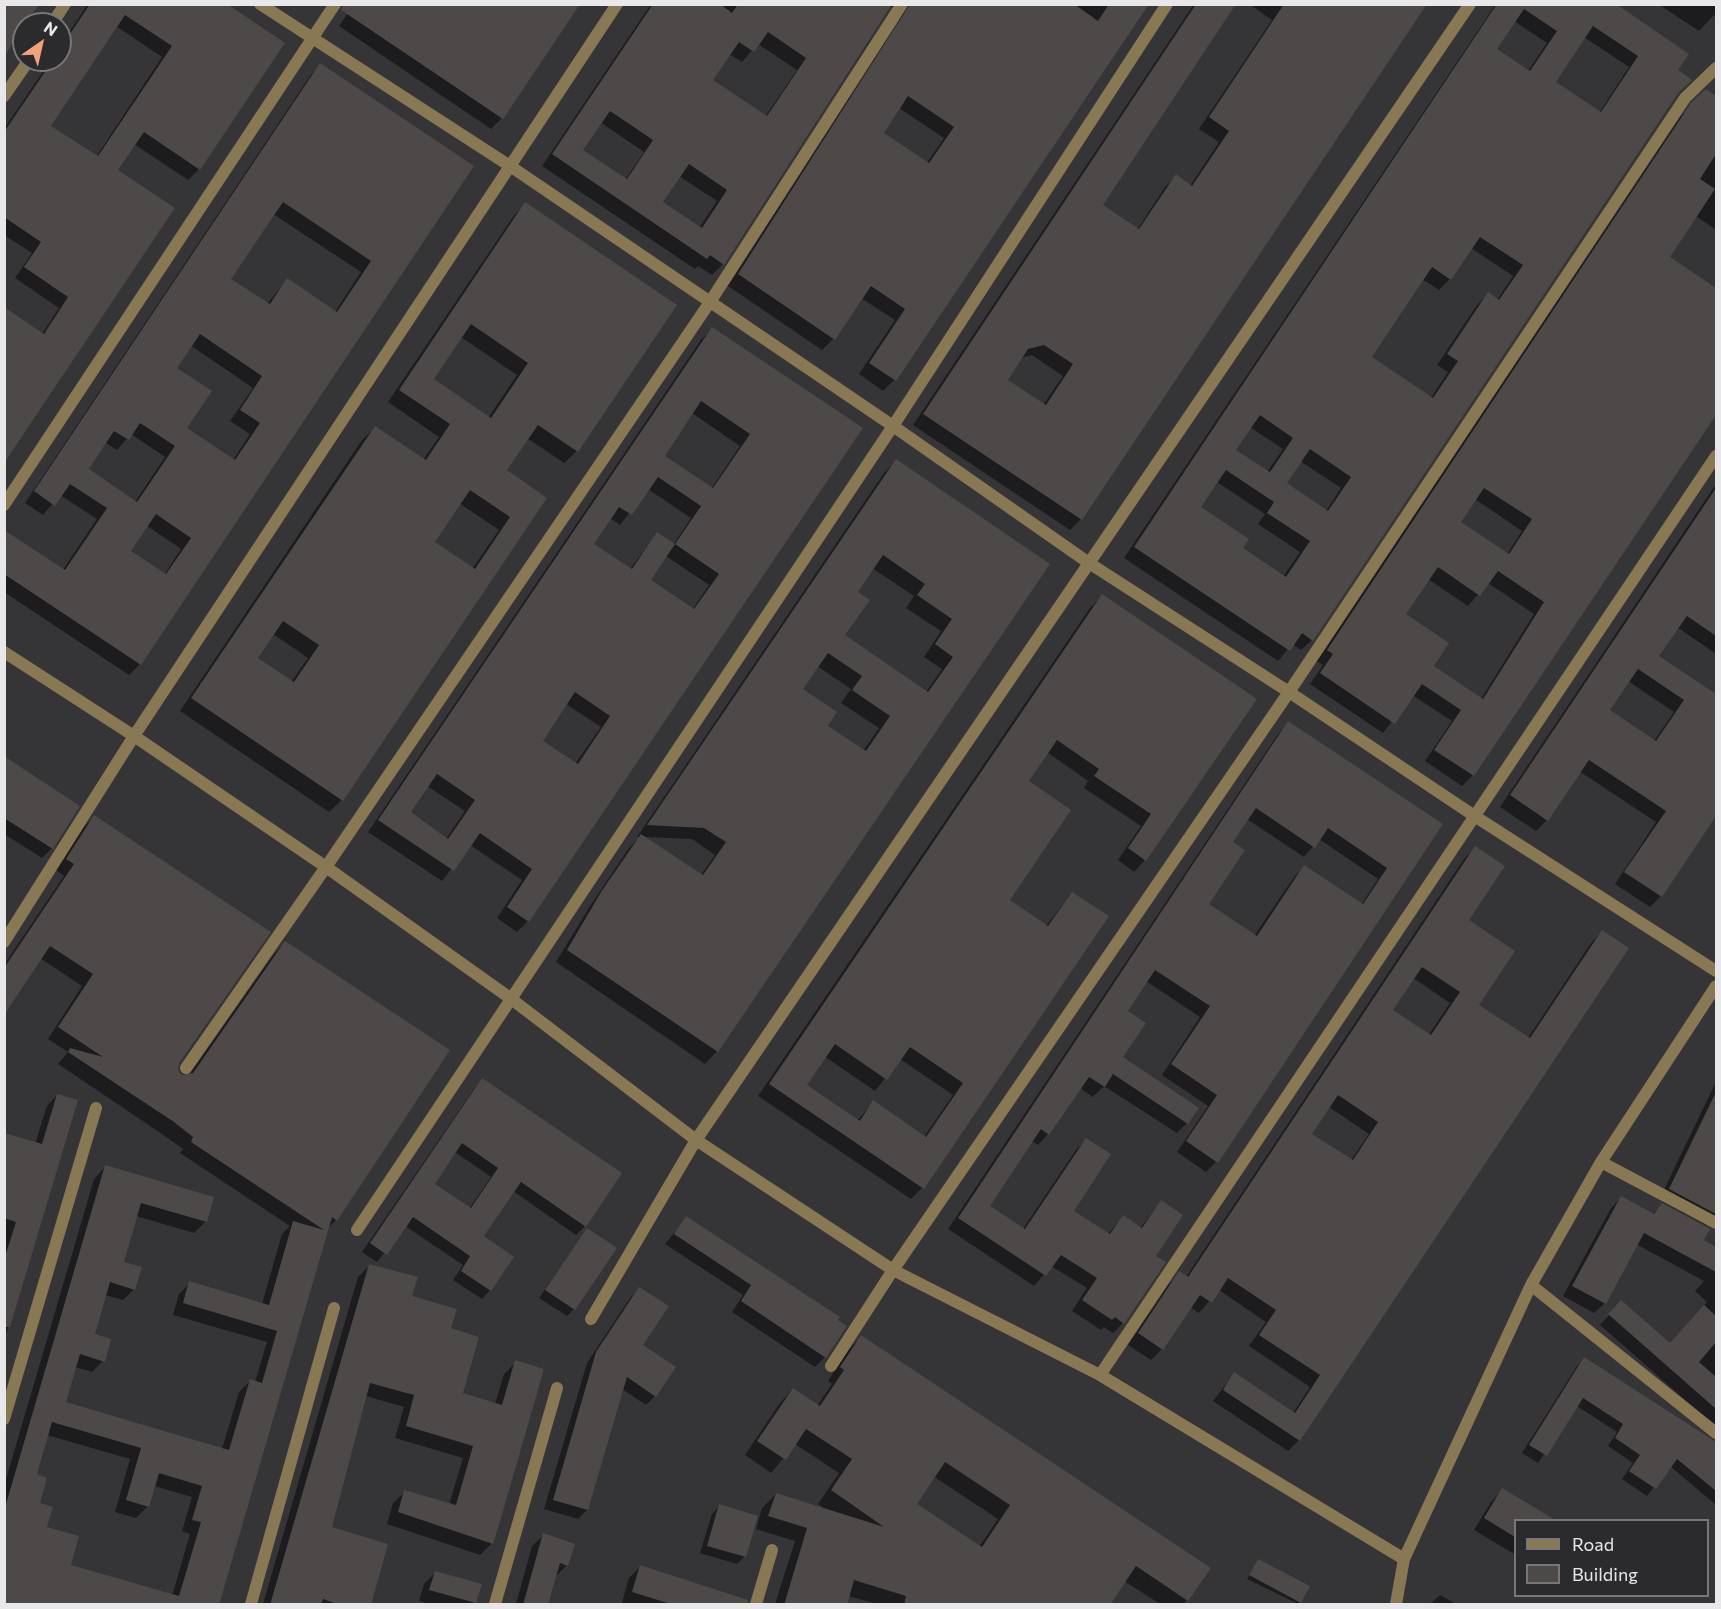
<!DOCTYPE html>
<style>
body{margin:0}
#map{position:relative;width:1721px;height:1609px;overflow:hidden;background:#353437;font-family:Commissioner,sans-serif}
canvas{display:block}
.frame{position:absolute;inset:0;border:6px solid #e8e8ea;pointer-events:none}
.legend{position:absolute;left:1514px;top:1519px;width:195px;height:78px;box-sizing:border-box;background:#2b2a2d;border:2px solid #777679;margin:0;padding:8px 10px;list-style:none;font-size:18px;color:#e8e8ea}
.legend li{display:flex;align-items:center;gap:12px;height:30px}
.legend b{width:30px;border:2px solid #777679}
.north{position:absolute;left:12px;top:12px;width:60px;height:60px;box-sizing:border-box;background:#2b2a2d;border:2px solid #777679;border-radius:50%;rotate:34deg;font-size:16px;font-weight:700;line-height:24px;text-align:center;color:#e8e8ea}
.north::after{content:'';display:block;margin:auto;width:21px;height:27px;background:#f0a27a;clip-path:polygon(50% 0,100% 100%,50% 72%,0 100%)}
</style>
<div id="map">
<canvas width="1721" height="1609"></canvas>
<div class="frame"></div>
<ul class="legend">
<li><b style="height:8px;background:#887854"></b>Road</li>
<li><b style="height:16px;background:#4d4949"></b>Building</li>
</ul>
<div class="north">N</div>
</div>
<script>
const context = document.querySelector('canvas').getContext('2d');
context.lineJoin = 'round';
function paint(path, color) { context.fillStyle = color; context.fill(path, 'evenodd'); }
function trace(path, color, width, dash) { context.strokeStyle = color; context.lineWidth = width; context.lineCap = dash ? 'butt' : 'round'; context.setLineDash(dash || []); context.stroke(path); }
paint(new Path2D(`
 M88 4H224L283 43 199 169 188 180 134 144 116 170 173 208 4 460 42 334 59 308 15 278 32 253 4 235V129L51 60H60V46ZM116 26 162 57 96 157 49 126Z
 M354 4 502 118 491 129 339 26Z
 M651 4H1148L894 380 883 391 859 374 895 320 861 298 833 339 822 350 728 286 899 21 896 8 889 7 723 264 712 275 698 266 695 269 542 166ZM758 44 797 70 765 117 711 80 729 54 742 62ZM899 108 944 138 926 164 882 133ZM600 122 644 152 625 180 581 150ZM679 176 717 201 699 228 661 202Z
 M1194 4H1234L1100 205 1137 230 1165 187 1176 176 1190 186 1219 142 1199 129 1272 20 1249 4H1425L1081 519 1070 530 913 425ZM1032 355 1063 376 1043 405 1006 380 1020 358Z
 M1496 4H1613L1676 71 1677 93 1312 640 1301 650 1292 644 1278 661 1124 558ZM1514 21 1547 43 1528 71 1495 50ZM1584 37 1629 67 1599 113 1554 83ZM1471 248 1513 276 1497 300 1488 294 1477 305 1437 365 1448 372 1430 399 1369 357 1422 279 1439 290 1450 279ZM1250 427 1283 449 1267 472 1234 450ZM1300 461 1341 488 1326 511 1285 484ZM1217 482 1265 514 1258 524 1300 552 1283 577 1241 549 1199 508Z
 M1658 4H1716V17L1714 15 1699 31Z
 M320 65 472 166 140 664 129 675 4 592V537L63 570 70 559 97 519 60 495 43 515 25 503 310 76ZM273 214 361 272 335 312 287 280 267 304 229 279ZM190 345 253 388 230 421 250 434 233 460 185 428 175 368ZM131 434 165 457 135 502 87 470 105 442 117 450ZM146 525 181 549 164 575 129 551Z
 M1706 91 1716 98V230L1696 216 1668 257 1716 290V413L1473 775 1462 786 1425 761 1452 721 1412 695 1383 733 1310 684 1323 665 1317 661 1681 116ZM1475 499 1522 531 1507 554 1459 522ZM1428 579 1468 606 1488 583 1534 614 1481 699 1432 666 1404 615Z
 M525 204 675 305 577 451 564 463 527 438 505 470 545 498 342 800 329 812 180 711 362 440 375 428 423 460 439 437 388 402 513 217ZM461 337 517 375 488 418 432 380ZM459 503 499 530 472 569 433 543ZM273 634 308 658 291 682 256 658Z
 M712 329 861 429 528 921 517 932 497 918 522 880 470 845 442 881 368 832 701 340ZM692 413 740 446 711 489 663 456ZM648 489 691 518 673 545 657 534 629 570 592 545 610 518 620 525ZM666 556 709 585 692 610 649 581ZM566 704 601 727 575 764 541 741ZM427 786 465 811 446 839 409 813Z
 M896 461 1048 565 717 1051 705 1064 556 962 590 906 629 848 640 837H637L884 473ZM872 568 914 596 906 608 941 631 924 657 942 669 926 692 843 636 855 592ZM817 666 851 689 841 703 879 728 863 751 826 726 801 690ZM644 837 692 839 715 855 701 875Z
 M1716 484V654L1677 627 1657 656 1716 696V813L1661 896 1650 907 1615 884 1656 822 1579 771 1547 820 1536 831 1500 807ZM1628 681 1674 712 1654 741 1608 710Z
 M1102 596 1254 700 1145 860 1134 872 1118 860 1141 826 1084 788 1088 781 1047 752 1027 781 1008 900 1046 926 1072 893 1107 917 922 1188 911 1199 758 1096 1090 608ZM824 1056 875 1091 900 1059 953 1095 924 1137 873 1102 857 1121 805 1085Z
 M1288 723 1441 825 1216 1162 1206 1172 1177 1152 1208 1106 1162 1075 1200 1017 1146 981 1126 1011 1121 1058 1187 1123 1177 1133 1104 1086 1093 1097 1080 1088 1048 1134 1038 1145 1031 1140 987 1206 1023 1229 1076 1150 1086 1140 1072 1211 1107 1235 1123 1217 1140 1228 1161 1202 1154 1256 1123 1323 1113 1333 1104 1327 1101 1330 1072 1311 1087 1288 1051 1266 1034 1286 948 1229 1278 734ZM1247 819 1304 857 1319 839 1378 879 1361 905 1304 867 1294 877 1254 936 1207 905 1231 843Z
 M4 757 78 806 51 849 42 858 4 834Z
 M94 817 178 1063 177 1071 181 1077 189 1075 274 954 285 943 336 1220 327 1229 218 1604H4V1486L94 1179 105 1167 212 1198 205 1222 194 1233 136 1216 122 1263 134 1289 123 1300 105 1295 93 1335 103 1361 92 1372 75 1367 64 1403 222 1449 239 1392 250 1381 255 1382 267 1342 173 1315 179 1294 190 1283 262 1304 282 1234 290 1226 180 1153 183 1149 162 1134 58 1064 68 1052 48 1039 82 986 40 958 4 989V965L64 876 56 870 83 828ZM47 1435 130 1459 115 1512 136 1518 148 1506 154 1486 192 1497 182 1531 190 1534 172 1596 69 1566 45 1528 38 1504 35 1475Z
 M1475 848 1467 921 1477 1005 1528 1038 1591 943 1602 932 1299 1440 1288 1451 1213 1401 1234 1374 1293 1413 1310 1387 1249 1346 1266 1322 1219 1290 1199 1313 1190 1307 1162 1349 1151 1360 1128 1345 1169 1284 1180 1273 1186 1277 1464 859ZM1413 978 1450 1003 1428 1036 1391 1010ZM1329 1107 1369 1134 1351 1160 1310 1134Z
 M482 1080 585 1226 576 1235 513 1191 482 1237 490 1290 482 1299 453 1280 463 1265 405 1226 377 1262 362 1252 474 1089ZM455 1152 491 1177 469 1209 433 1184Z
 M1716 1082V1218L1713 1217 1706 1225 1659 1200Z
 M57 1095 76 1101 4 1341V1135L35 1144 47 1106Z
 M1621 1198 1653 1214 1662 1205 1702 1241 1716 1248V1427L1600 1325 1612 1312 1670 1344 1707 1302 1695 1291 1704 1281 1636 1244 1605 1303 1594 1313 1563 1296 1611 1208Z
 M687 1218 825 1357 815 1367 732 1312 743 1295 665 1244Z
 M587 1230 574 1309 567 1316 539 1298Z
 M370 1265 449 1329 461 1394 495 1404 504 1374 516 1362 492 1543 480 1555 387 1524 393 1503 405 1492 449 1505 463 1458 395 1438 404 1407 366 1396 330 1528 369 1604H263L358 1277Z
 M639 1289 641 1345 655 1396 646 1405 622 1389 587 1510 578 1519 544 1509 587 1363 630 1298Z
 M861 1337 1208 1569 1187 1600 1183 1604H1160L1124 1581 1109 1604H877L848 1596 845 1604H775L795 1541 756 1529 762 1508 776 1494 825 1509 818 1504 839 1473 795 1444 771 1473 745 1455 780 1403 793 1389 817 1406 832 1384 828 1381 848 1350ZM933 1476 998 1519 979 1547 915 1504Z
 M1585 1359 1716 1444V1505L1670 1466 1647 1496 1622 1479 1633 1463 1608 1446 1617 1432 1577 1406 1538 1463 1522 1453 1577 1366Z
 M1502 1490 1516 1520V1555L1474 1530 1491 1502Z
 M719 1506 756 1517 744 1557 737 1564 700 1553 712 1514Z
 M544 1535 567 1565 556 1576 546 1604H516L532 1546Z
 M1258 1561 1300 1602 1298 1604 1247 1579Z
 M640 1567 730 1604 622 1603 629 1578Z
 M436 1572 475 1602 472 1604H430L419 1601 424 1584Z
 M1440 1595 1456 1604H1430Z`), '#0007');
paint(new Path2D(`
 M4 4H40L24 24 4 57Z
 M90 4H227L285 43 200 170 144 132 118 170 175 208 4 463V307L44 334 68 297 24 267 41 242 4 217V132L53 60H60V49ZM125 15 172 46 98 156 51 126Z
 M343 4H580L503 119 341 10Z
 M653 4H720L732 13 738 4H892L724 265 710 255 707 259 552 154ZM768 32 806 58 767 116 713 80 739 42 754 52ZM610 111 653 140 627 179 583 150ZM689 164 727 190 702 228 663 202Z
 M910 4H1074L1098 21 1109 4H1149L896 381 869 363 905 309 871 286 835 340 738 274ZM908 96 954 127 929 163 884 133Z
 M1196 4H1236L1103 205 1139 229 1176 174 1192 186 1229 131 1209 117 1284 4H1427L1082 520 923 414ZM1044 345 1073 364 1046 405 1008 380 1028 349Z
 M1497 4H1616L1689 54 1678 70 1692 80 1678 93 1313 641 1302 633 1290 651 1134 547ZM1524 9 1557 31 1530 71 1497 49ZM1593 26 1638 56 1601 112 1556 82ZM1480 237 1523 265 1499 300 1488 292 1447 354 1458 361 1433 398 1372 357 1432 267 1451 280ZM1260 415 1293 438 1270 472 1236 450ZM1310 449 1351 477 1328 511 1287 483ZM1226 470 1274 502 1267 513 1310 541 1286 577 1243 548 1249 539 1201 507Z
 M320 63 474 166 141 665 4 574V530L65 570 107 508 70 484 55 506 34 491ZM283 202 371 261 337 312 287 278 270 304 231 279ZM200 334 262 376 240 410 260 423 235 460 187 428 212 391 177 368ZM140 423 175 446 137 502 89 469 114 431 129 440ZM156 514 191 538 166 574 131 551Z
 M1706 89 1716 96V154L1700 179 1715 189 1670 257 1716 288V415L1474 776 1434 750 1461 710 1422 684 1395 724 1320 673 1333 654 1327 650 1691 103ZM1484 488 1532 519 1509 554 1461 522ZM1438 567 1480 596 1498 571 1544 602 1483 699 1434 666 1449 643 1406 614Z
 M525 202 677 305 578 452 538 425 507 470 547 498 343 801 191 698 375 426 426 460 450 424 399 390ZM471 324 528 363 491 418 434 379ZM470 490 510 517 475 569 435 542ZM283 621 319 645 294 682 258 658Z
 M712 327 863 428 529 922 507 907 532 869 480 833 454 871 378 820ZM701 401 750 434 713 488 665 456ZM658 477 701 506 675 544 657 532 632 569 594 544 619 507 632 515ZM675 544 719 574 694 609 651 580ZM575 692 610 716 578 764 543 741ZM437 774 475 800 448 839 411 812Z
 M896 459 1050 564 718 1052 567 950 601 892 641 834 703 875 726 842 704 828 647 825ZM883 555 925 584 917 595 952 619 935 644 953 657 928 692 845 635 870 600 858 592ZM828 653 862 676 852 690 890 716 866 751 828 726 837 712 803 689Z
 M1716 488V636L1687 616 1659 656 1716 694V816L1662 897 1624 872 1666 811 1589 760 1548 821 1510 795ZM1638 669 1684 700 1656 741 1610 710Z
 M1102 594 1257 699 1146 861 1128 848 1151 814 1094 776 1099 769 1057 740 1029 781 1071 810 1010 900 1048 926 1072 892 1109 916 924 1189 769 1084ZM835 1044 887 1080 910 1047 963 1083 926 1137 873 1100 860 1121 807 1085Z
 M1288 721 1443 824 1218 1163 1186 1141 1217 1095 1171 1064 1210 1006 1155 970 1128 1011 1146 1023 1123 1057 1199 1108 1188 1124 1113 1074 1105 1087 1089 1077 1049 1135 1041 1129 990 1206 1025 1229 1086 1138 1111 1154 1074 1211 1110 1234 1123 1215 1142 1228 1161 1200 1183 1215 1156 1256 1166 1262 1124 1324 1115 1317 1112 1320 1082 1300 1097 1278 1061 1255 1046 1276 958 1218ZM1256 808 1315 848 1328 828 1387 868 1363 904 1304 865 1257 936 1209 904 1245 850 1233 842Z
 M4 756 80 806 53 849 4 818Z
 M94 815 271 932 179 1063 178 1071 182 1075 193 1073 285 941 450 1050 337 1221 332 1217 219 1605H4V1511L105 1165 214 1197 207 1222 141 1203 124 1262 142 1267 135 1290 110 1282 95 1334 111 1339 105 1362 80 1354 66 1402 147 1426 229 1450 250 1379 262 1383 277 1331 183 1303 189 1281 269 1305 293 1221 324 1230 191 1142 193 1137 174 1122 68 1052 70 1048 103 1057 58 1027 93 974 50 946 4 1015V968L74 864 66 859ZM52 1422 141 1448 126 1500 149 1507 159 1473 202 1486 192 1520 201 1522 179 1596 71 1565 79 1536 47 1527 53 1507 40 1503 47 1478 37 1474Z
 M1475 846 1505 866 1469 920 1515 951 1479 1005 1530 1038 1602 930 1629 948 1300 1441 1223 1390 1234 1372 1295 1413 1320 1375 1259 1335 1276 1310 1228 1278 1212 1303 1200 1295 1163 1350 1138 1333 1179 1271 1188 1277ZM1422 967 1460 992 1431 1035 1393 1010ZM1338 1095 1378 1122 1353 1160 1312 1134Z
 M482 1078 622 1173 586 1227 521 1182 484 1236 514 1257 491 1291 461 1271 470 1256 413 1217 387 1255 370 1243ZM462 1143 498 1168 471 1208 435 1184Z
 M1716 1092V1214L1669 1189Z
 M57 1094 78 1100 10 1327H4V1260L16 1222 4 1218V1133L42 1144Z
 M1621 1196 1654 1214 1662 1203 1710 1229 1704 1240 1716 1247V1272L1644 1233 1606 1304 1572 1286Z
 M686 1216 840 1317 838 1320 847 1326 826 1358 741 1301 751 1285 674 1234Z
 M587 1228 617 1248 575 1310 545 1290Z
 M369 1264 418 1277 412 1296 457 1309 451 1328 479 1337 463 1393 502 1405 515 1360 544 1369 501 1518 493 1544 398 1512 404 1490 456 1505 473 1446 406 1426 414 1395 370 1383 332 1527 388 1544 371 1605H340L323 1599 321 1605H270Z
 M639 1287 669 1306 643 1345 676 1367 656 1397 627 1377 588 1510 553 1500 596 1352Z
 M1621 1300 1670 1343 1704 1305 1716 1316V1342L1699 1362 1716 1377V1409L1608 1314Z
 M861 1335 1211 1568 1188 1601 1136 1566 1110 1605H904L906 1596 854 1580 847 1605H784L807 1528 768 1516 776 1493 884 1527 831 1490 852 1459 806 1429 786 1460 757 1441 793 1388 820 1406 844 1370 840 1367ZM945 1462 1010 1505 982 1547 917 1504Z
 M1584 1357 1716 1442V1491L1677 1459 1656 1489 1629 1471 1640 1455 1615 1438 1623 1424 1583 1398 1547 1456 1529 1445Z
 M1502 1488 1557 1521H1515V1537L1484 1518Z
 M719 1504 758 1516 746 1557 707 1546Z
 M543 1533 575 1544 568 1566 560 1563 548 1605H523Z
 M1258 1559 1310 1586 1301 1603 1249 1575Z
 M640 1565 748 1600 747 1605H674L632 1592Z
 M435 1571 482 1584 476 1603 429 1590Z`), '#4d4949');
trace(new Path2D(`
 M4 942 134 736`), '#887854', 12);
trace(new Path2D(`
 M260 4 510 166 893 426 1089 563 1289 692 1476 817 1716 971
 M52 24 65 4
 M4 96 29 60
 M4 505 335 4
 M4 652 134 736 326 867 510 998 696 1140 893 1270 1100 1375 1404 1559
 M134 736 617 4
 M186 1068 326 867 710 302 902 4
 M1601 1162 1716 1223
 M357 1230 893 426 1167 4
 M1531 1285 1716 1433
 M591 1319 696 1140 1470 4
 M831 1366 893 1270 1289 692 1685 98 1716 68
 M1100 1375 1716 456
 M4 1419 96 1108
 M251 1604 334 1308
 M495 1604 557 1388
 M756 1604 772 1550
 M1396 1604 1404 1559 1531 1285 1601 1162 1716 986`), '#887854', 12);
</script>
